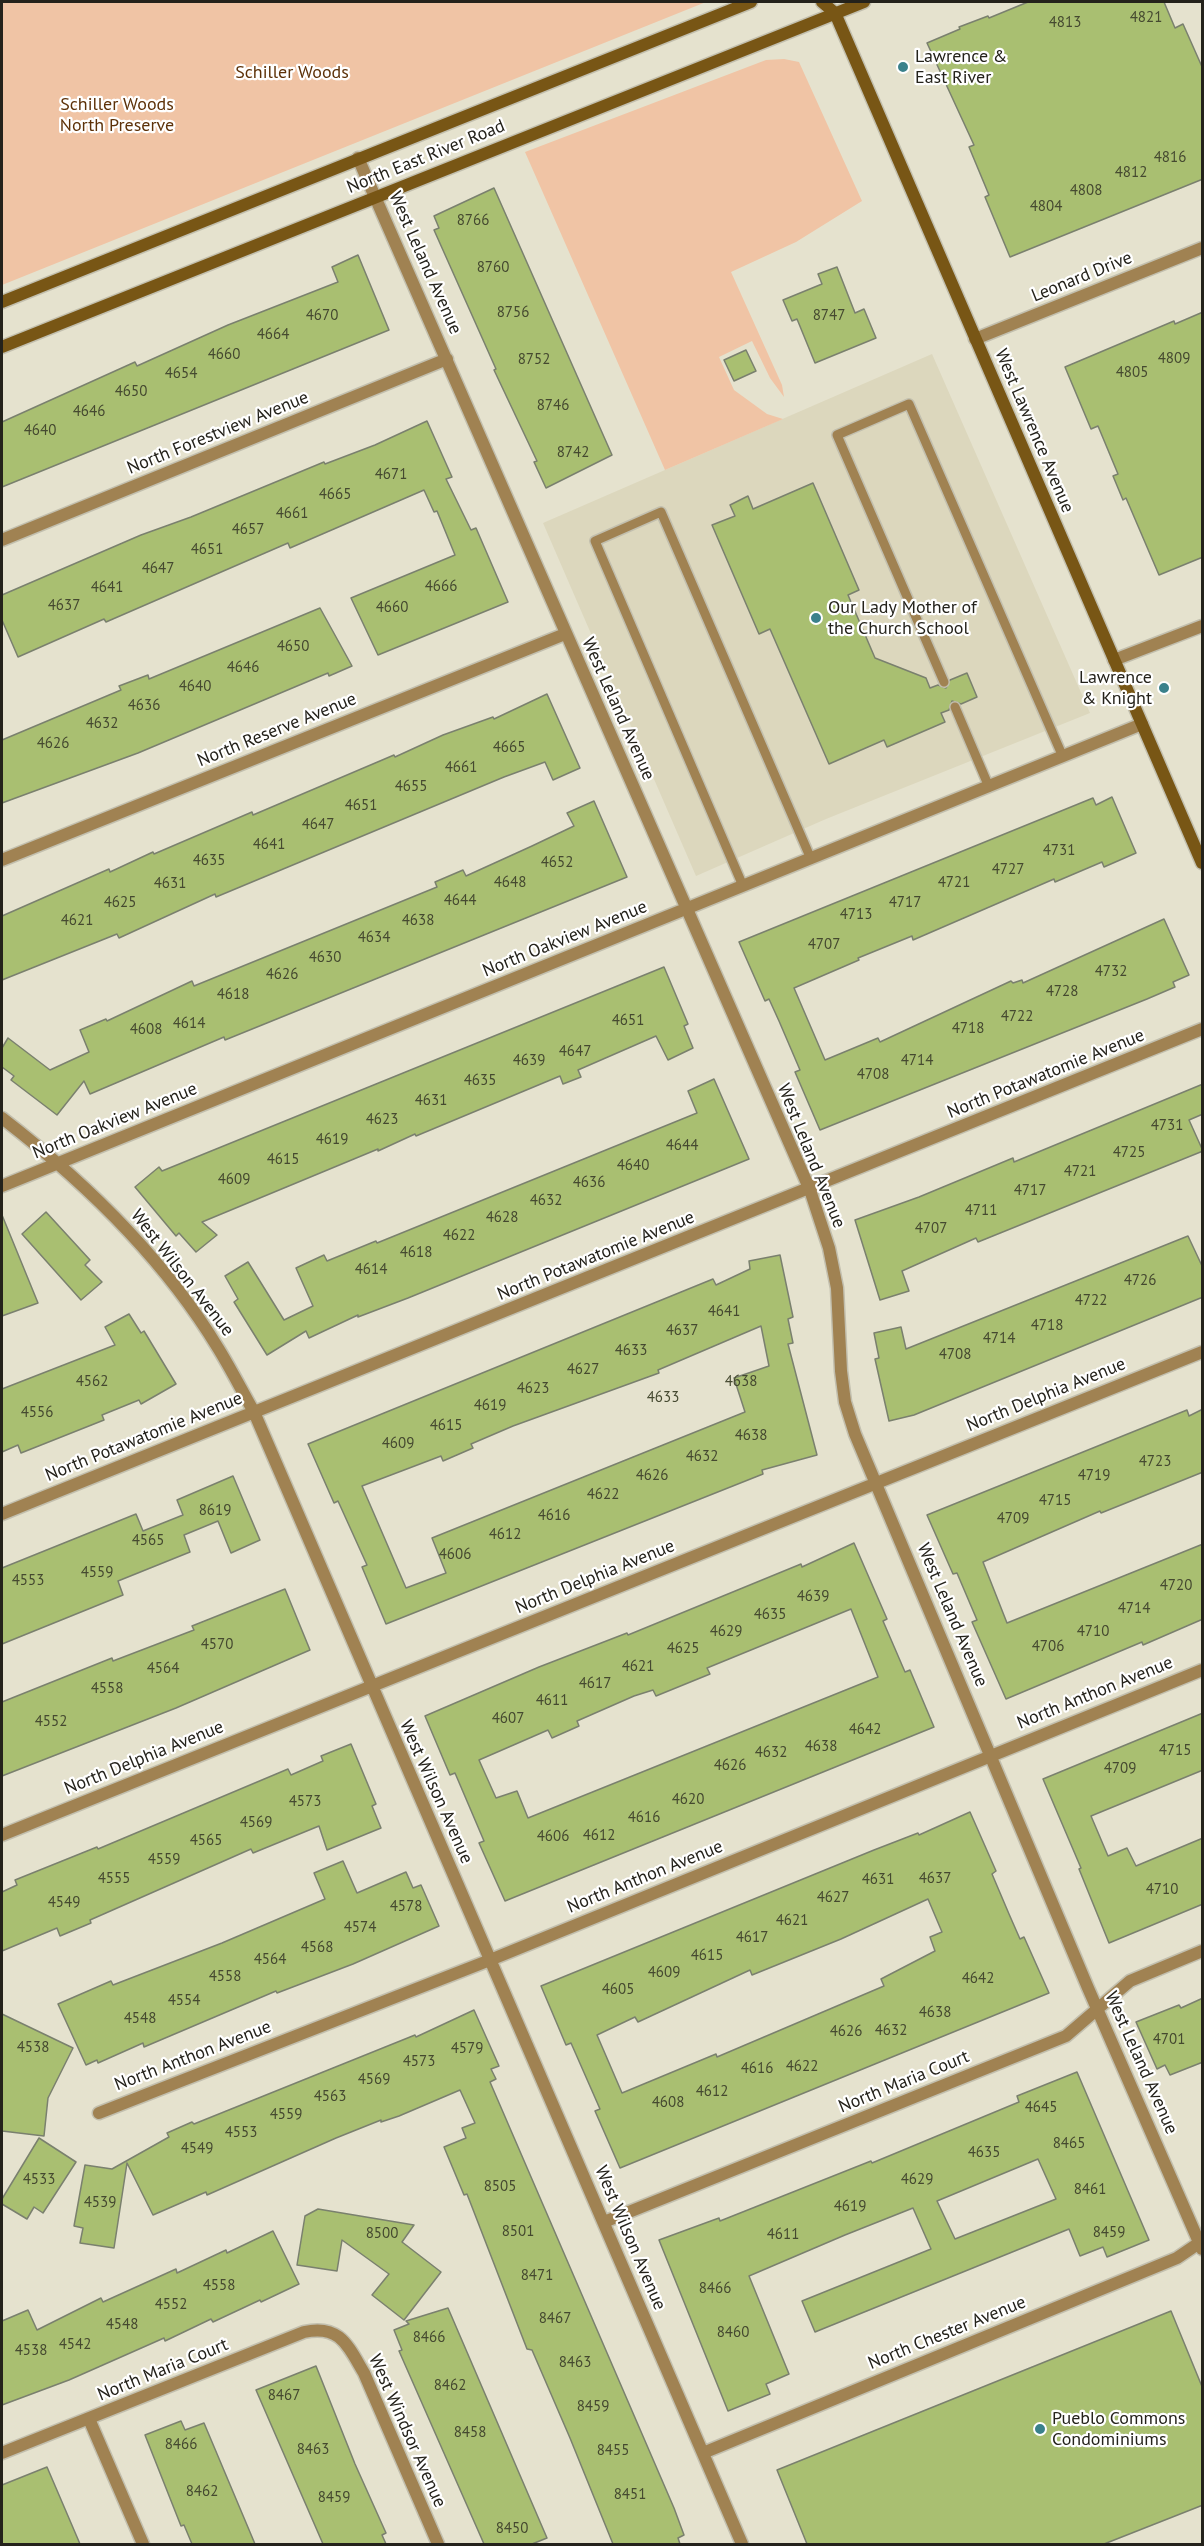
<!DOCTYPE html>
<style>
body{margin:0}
#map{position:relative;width:1204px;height:2546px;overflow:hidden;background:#e5e2ce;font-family:"PT Sans",sans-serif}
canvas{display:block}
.frame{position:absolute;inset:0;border:3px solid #24221b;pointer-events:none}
</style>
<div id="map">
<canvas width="1204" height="2546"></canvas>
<div class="frame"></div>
</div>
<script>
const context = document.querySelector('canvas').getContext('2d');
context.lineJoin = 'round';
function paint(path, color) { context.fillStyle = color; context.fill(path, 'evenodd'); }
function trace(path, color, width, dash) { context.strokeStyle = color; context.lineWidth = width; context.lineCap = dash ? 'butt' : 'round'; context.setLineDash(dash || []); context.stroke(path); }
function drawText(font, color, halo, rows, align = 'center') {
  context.font = font + ' "PT Sans",sans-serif'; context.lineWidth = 4.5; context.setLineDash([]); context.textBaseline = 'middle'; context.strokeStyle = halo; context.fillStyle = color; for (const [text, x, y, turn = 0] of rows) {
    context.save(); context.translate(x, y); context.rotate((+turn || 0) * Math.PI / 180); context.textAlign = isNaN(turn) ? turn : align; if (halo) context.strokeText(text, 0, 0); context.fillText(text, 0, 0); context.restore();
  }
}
paint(new Path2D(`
 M932 354 1090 713 826 819 696 876 543 523Z`), '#dcd7bd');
paint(new Path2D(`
 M2 2H706L2 285Z
 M784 59 799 62 862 201 796 242 731 272 782 385 784 397 770 378 752 341 719 357 734 390 767 414 783 419 665 470 525 152 766 60Z`), '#f0c4a5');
const building = new Path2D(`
 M1028 2H1164L1175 28 1183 24 1203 69V179L1010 257 985 197 989 195 969 147 974 145 927 43 960 29 959 27 988 16 989 18Z
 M494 188 612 455 546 488 534 462 537 461 494 370 496 369 434 230 439 228 434 216Z
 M358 255 389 330 2 487V422L135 362 137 366 228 325 338 282 332 267Z
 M837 267 855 313 864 309 876 338 815 363 797 319 792 321 783 300 822 284 818 274Z
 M1203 312V557L1159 575 1126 498 1123 500 1113 476 1118 474 1098 426 1091 429 1065 367 1174 321 1175 324Z
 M746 350 756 371 734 381 724 360Z
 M427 421 452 477 446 479 471 530 476 528 508 602 378 655 351 598 455 555 437 511 434 512 424 490 290 548 288 543 106 622 104 619 18 657 2 620V595L141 535 191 517 324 462 325 464 375 445Z
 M813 483 859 590 848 595 875 658 926 678 930 688 938 685 946 688 950 680 967 673 977 697 961 704 952 701 949 710 941 713 945 722 887 747 884 740 829 764 770 629 759 634 712 525 735 516 730 505 748 496 753 509Z
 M320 608 352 666 329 676 328 673 138 753 2 803V740L121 690 119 686 148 675 149 679Z
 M547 694 580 768 553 780 545 762 504 777 216 897 215 894 119 938 117 934 2 980V916L109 869 110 872 153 852 154 854 252 812 253 815 394 755 395 757 443 735 493 717 494 719Z
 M1112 797 1136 853 1104 867 1102 862 1055 882 1054 879 913 940 912 936 858 958 859 960 794 988 825 1060 878 1038 880 1042 1011 981 1013 983 1022 980 1023 983 1164 919 1189 975 1173 982 1175 987 1147 999 820 1130 795 1072 800 1070 779 1021 769 999 765 1001 739 942 1093 798 1096 805Z
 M594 801 627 877 225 1040 224 1037 90 1094 84 1081 57 1115 11 1080 14 1076 2 1067V1048L8 1038 50 1070 89 1052 80 1030 106 1019 107 1021 192 981 194 986 437 887 435 882 463 870 466 876 532 846 574 826 567 813Z
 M664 967 688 1024 684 1026 693 1048 668 1060 656 1036 578 1070 581 1077 563 1084 560 1076 416 1136 415 1134 378 1151V1149L202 1222 217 1235 196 1252 179 1233 176 1236 135 1187 159 1167 162 1171Z
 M714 1079 749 1159 408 1298 358 1317V1315L309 1338 306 1331 267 1355 234 1302 238 1299 225 1276 248 1262 284 1320 313 1306 296 1268 324 1255 327 1261 376 1241 377 1243 697 1113 688 1091Z
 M1203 1084V1114L1189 1120 1203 1151 978 1242 976 1238 902 1271 909 1291 880 1300 855 1220 919 1197 1013 1158 1014 1162Z
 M46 1212 90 1260 85 1265 102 1282 81 1300 22 1234Z
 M2 1215 38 1303 2 1316Z
 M1188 1236 1203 1268V1297L914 1415 889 1421 875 1359 879 1358 874 1333 901 1327 906 1349Z
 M780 1255 793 1317 788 1319 793 1343 788 1344 817 1455 762 1470 763 1474 386 1624 362 1567 367 1565 338 1501 334 1503 308 1444 713 1279 716 1285 750 1269 749 1261ZM761 1326 769 1366 734 1378 745 1412 432 1538 446 1573 406 1588 362 1486 441 1456 443 1461 473 1448 471 1444 513 1426 659 1373 658 1370Z
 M129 1314 141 1333 144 1331 176 1384 141 1404 139 1400 102 1415 104 1420 21 1453 18 1445 2 1452V1389L115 1345 105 1327Z
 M1203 1409V1472L1101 1513 1100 1511 983 1562 1007 1623 1203 1544V1619L1143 1645 1142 1642 1006 1699 972 1622 977 1620 957 1573 953 1574 927 1515 1187 1410 1189 1416Z
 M233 1476 260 1540 231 1553 218 1521 184 1535 190 1552 118 1581 123 1595 2 1644V1568L136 1514 143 1531 183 1515 177 1500Z
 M854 1543 887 1619 883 1621 905 1672 910 1670 934 1727 505 1901 479 1843 484 1841 455 1773 450 1775 425 1716 539 1667 627 1633 628 1635 801 1564 802 1567ZM851 1609 878 1677 528 1818 517 1791 496 1798 479 1760 548 1730 552 1738 579 1726 577 1721 634 1696 653 1690 656 1696 710 1674 707 1668Z
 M285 1589 310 1650 176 1708 2 1776V1702L112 1658 113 1661 194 1630 192 1626Z
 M1203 1713V1770L1091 1816 1108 1856 1127 1848 1136 1866 1203 1838V1904L1109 1943 1079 1869 1081 1868 1043 1779Z
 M351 1744 376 1804 372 1806 381 1828 327 1850 319 1826 253 1853 251 1849 90 1920 91 1923 60 1936 57 1928 2 1951V1892L17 1885 15 1880 97 1847 98 1849 288 1769 291 1775 323 1761 321 1756Z
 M970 1812 996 1871 992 1874 1009 1914 1020 1939 1024 1937 1049 1993 620 2168 595 2111 600 2109 571 2043 566 2045 541 1986 874 1850 918 1833 919 1835ZM928 1899 942 1932 930 1937 935 1951 881 1979 884 1986 717 2057 716 2054 622 2093 597 2035 635 2017 638 2022 750 1970 752 1975 841 1939Z
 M343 1861 357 1893 406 1872 413 1888 421 1885 439 1926 353 1964 277 1993 276 1991 144 2047 143 2043 98 2063 97 2060 86 2065 58 2004 111 1981 113 1985 222 1943 325 1899 314 1873Z
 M1203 1998V2062L1170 2075 1165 2065 1157 2069 1136 2022 1179 2005 1181 2008Z
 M474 2010 499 2066 491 2069 496 2079 490 2082 674 2508 684 2535 678 2538 680 2544H613L570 2438 532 2350 527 2349 467 2194 464 2195 444 2147 466 2138 462 2128 475 2123 460 2090 399 2116 381 2122V2120L336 2138 207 2195 206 2192 153 2215 127 2163 114 2248 80 2243 83 2228 74 2226 85 2165 112 2169 169 2137 167 2133 192 2122 194 2124 415 2035 416 2037Z
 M2 2014 73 2048 48 2098 44 2136 2 2131Z
 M1077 2072 1149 2240 1107 2257 1103 2247 1080 2256 1069 2229 815 2332 802 2301 931 2249 913 2208 845 2235 749 2276 789 2374 766 2384 770 2394 728 2411 659 2240 719 2218 720 2221 871 2161 872 2163 1019 2102 1017 2096ZM1038 2159 1056 2199 955 2239 937 2201Z
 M39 2138 76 2162 43 2213 34 2207 27 2219 2 2204V2199Z
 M318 2209 414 2225 402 2242 441 2272 404 2320 372 2295 389 2274 342 2240 337 2271 297 2265 305 2216Z
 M273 2231 299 2284 261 2302 260 2300 213 2322 211 2319 165 2341 164 2338 69 2380 2 2405V2321L28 2310 37 2330 101 2298 103 2302 176 2269 177 2273 226 2250 227 2253Z
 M448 2308 547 2538 532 2544H484L399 2351 402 2350 394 2330 409 2324 406 2321Z
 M1171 2311 1203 2389V2505L1104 2544H807L777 2470Z
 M316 2366 355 2464 386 2533 382 2535 386 2544H323L256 2390Z
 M181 2421 185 2430 204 2423 255 2544H192L184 2525 181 2526 145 2435Z
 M47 2467 80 2544H2V2485Z`);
paint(building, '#a9bf71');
trace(building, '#7a806e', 1.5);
const lane = new Path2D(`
 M944 682 837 435 909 404 1063 757
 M955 707 989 787
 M743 886 595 541 661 512 811 859`);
const street = new Path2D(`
 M358 158 810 1190 829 1248 837 1288 841 1371 845 1402 855 1434 1088 1988 1202 2249
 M975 339 1202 248
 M2 540 447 359
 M1114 660 1202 626
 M2 860 565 634
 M2 1118C85 1182 163 1257 218 1348 231 1369 242 1391 254 1412L742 2544
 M2 1186 1142 724
 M2 1514 1202 1029
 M2 1835 1202 1352
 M99 2113 490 1960 1202 1670
 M604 2222 1066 2036 1130 1981 1202 1951
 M89 2419 143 2544
 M2 2453 304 2332C340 2324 348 2346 364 2373L438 2544
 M703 2453 1177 2258 1202 2241`);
const secondary = new Path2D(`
 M822 2 835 13 1202 863
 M2 302 751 2
 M2 347 864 2`);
trace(lane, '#c2bfae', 12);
trace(street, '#c2bfae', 15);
trace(secondary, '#c2bfae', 15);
trace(lane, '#a08252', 9);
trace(street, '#a08252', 12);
trace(secondary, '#785615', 12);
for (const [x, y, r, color] of [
 [903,67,6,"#3a818b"],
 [816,618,6,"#3a818b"],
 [1164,688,6,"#3a818b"],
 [1040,2429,6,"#3a818b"]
]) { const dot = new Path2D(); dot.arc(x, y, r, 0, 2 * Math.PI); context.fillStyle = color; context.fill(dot); trace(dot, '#fff', 2); }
drawText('15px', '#454930', null, [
 ["4821",1146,18],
 ["4813",1065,23],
 ["4816",1170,158],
 ["4812",1131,173],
 ["4808",1086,191],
 ["4804",1046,207],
 ["8766",473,221],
 ["8760",493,268],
 ["8756",513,313],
 ["4670",322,316],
 ["8747",829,316],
 ["4664",273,335],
 ["4660",224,355],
 ["4809",1174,359],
 ["8752",534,360],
 ["4805",1132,373],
 ["4654",181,374],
 ["4650",131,392],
 ["8746",553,406],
 ["4646",89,412],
 ["4640",40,431],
 ["8742",573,453],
 ["4671",391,475],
 ["4665",335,495],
 ["4661",292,514],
 ["4657",248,530],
 ["4651",207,550],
 ["4647",158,569],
 ["4666",441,587],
 ["4641",107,588],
 ["4637",64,606],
 ["4660",392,608],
 ["4650",293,647],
 ["4646",243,668],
 ["4640",195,687],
 ["4636",144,706],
 ["4632",102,724],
 ["4626",53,744],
 ["4665",509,748],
 ["4661",461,768],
 ["4655",411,787],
 ["4651",361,806],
 ["4647",318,825],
 ["4641",269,845],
 ["4731",1059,851],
 ["4635",209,861],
 ["4652",557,863],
 ["4727",1008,870],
 ["4648",510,883],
 ["4721",954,883],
 ["4631",170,884],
 ["4644",460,901],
 ["4625",120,903],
 ["4717",905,903],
 ["4713",856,915],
 ["4621",77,921],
 ["4638",418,921],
 ["4634",374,938],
 ["4707",824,945],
 ["4630",325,958],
 ["4732",1111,972],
 ["4626",282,975],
 ["4728",1062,992],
 ["4618",233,995],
 ["4722",1017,1017],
 ["4651",628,1021],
 ["4614",189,1024],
 ["4718",968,1029],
 ["4608",146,1030],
 ["4647",575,1052],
 ["4639",529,1061],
 ["4714",917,1061],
 ["4708",873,1075],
 ["4635",480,1081],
 ["4631",431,1101],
 ["4623",382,1120],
 ["4731",1167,1126],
 ["4619",332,1140],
 ["4644",682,1146],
 ["4725",1129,1153],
 ["4615",283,1160],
 ["4640",633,1166],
 ["4721",1080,1172],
 ["4609",234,1180],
 ["4636",589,1183],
 ["4717",1030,1191],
 ["4632",546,1201],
 ["4711",981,1211],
 ["4628",502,1218],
 ["4707",931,1229],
 ["4622",459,1236],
 ["4618",416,1253],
 ["4614",371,1270],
 ["4726",1140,1281],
 ["4722",1091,1301],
 ["4641",724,1312],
 ["4718",1047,1326],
 ["4637",682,1331],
 ["4714",999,1339],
 ["4633",631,1351],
 ["4708",955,1355],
 ["4627",583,1370],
 ["4562",92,1382],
 ["4638",741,1382],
 ["4623",533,1389],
 ["4633",663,1398],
 ["4619",490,1406],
 ["4556",37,1413],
 ["4615",446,1426],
 ["4638",751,1436],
 ["4609",398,1444],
 ["4632",702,1457],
 ["4723",1155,1462],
 ["4626",652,1476],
 ["4719",1094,1476],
 ["4622",603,1495],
 ["4715",1055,1501],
 ["8619",215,1511],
 ["4616",554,1516],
 ["4709",1013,1519],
 ["4612",505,1535],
 ["4565",148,1541],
 ["4606",455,1555],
 ["4559",97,1573],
 ["4553",28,1581],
 ["4720",1176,1586],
 ["4639",813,1597],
 ["4714",1134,1609],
 ["4635",770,1615],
 ["4629",726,1632],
 ["4710",1093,1632],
 ["4570",217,1645],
 ["4706",1048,1647],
 ["4625",683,1649],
 ["4621",638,1667],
 ["4564",163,1669],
 ["4617",595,1684],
 ["4558",107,1689],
 ["4611",552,1701],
 ["4607",508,1719],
 ["4552",51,1722],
 ["4642",865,1730],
 ["4638",821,1747],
 ["4715",1175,1751],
 ["4632",771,1753],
 ["4626",730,1766],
 ["4709",1120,1769],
 ["4620",688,1800],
 ["4573",305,1802],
 ["4616",644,1818],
 ["4569",256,1823],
 ["4612",599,1836],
 ["4606",553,1837],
 ["4565",206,1841],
 ["4559",164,1860],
 ["4555",114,1879],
 ["4637",935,1879],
 ["4631",878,1880],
 ["4710",1162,1890],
 ["4627",833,1898],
 ["4549",64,1903],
 ["4578",406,1907],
 ["4621",792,1921],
 ["4574",360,1928],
 ["4617",752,1938],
 ["4568",317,1948],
 ["4615",707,1956],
 ["4564",270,1960],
 ["4609",664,1973],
 ["4558",225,1977],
 ["4642",978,1979],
 ["4605",618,1990],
 ["4554",184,2001],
 ["4638",935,2013],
 ["4548",140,2019],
 ["4632",891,2031],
 ["4626",846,2032],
 ["4701",1169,2040],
 ["4538",33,2048],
 ["4579",467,2049],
 ["4573",419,2062],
 ["4622",802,2067],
 ["4616",757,2069],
 ["4569",374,2080],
 ["4612",712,2092],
 ["4563",330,2097],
 ["4608",668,2103],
 ["4645",1041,2108],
 ["4559",286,2115],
 ["4553",241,2133],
 ["8465",1069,2144],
 ["4549",197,2149],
 ["4635",984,2153],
 ["4533",39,2180],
 ["4629",917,2180],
 ["8505",500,2187],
 ["8461",1090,2190],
 ["4539",100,2203],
 ["4619",850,2207],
 ["8501",518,2232],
 ["8459",1109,2233],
 ["8500",382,2234],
 ["4611",783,2235],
 ["8471",537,2276],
 ["4558",219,2286],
 ["8466",715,2289],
 ["4552",171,2305],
 ["8467",555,2319],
 ["4548",122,2325],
 ["8460",733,2333],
 ["8466",429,2338],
 ["4542",75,2345],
 ["4538",31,2351],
 ["8463",575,2363],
 ["8462",450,2386],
 ["8467",284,2396],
 ["8459",593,2407],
 ["8458",470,2433],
 ["8466",181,2445],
 ["8463",313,2450],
 ["8455",613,2451],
 ["8462",202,2492],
 ["8451",630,2495],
 ["8459",334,2498],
 ["8450",512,2529]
]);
drawText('18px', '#24221b', '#fff', [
 ["Lawrence &",915,57],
 ["East River",915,78],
 ["Our Lady Mother of",828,608],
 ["the Church School",828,629],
 ["Lawrence",1152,678,"right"],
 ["& Knight",1152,699,"right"],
 ["Pueblo Commons",1052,2419],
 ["Condominiums",1052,2440]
], 'left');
drawText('18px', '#5d3108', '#fff', [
 ["Schiller Woods",292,73],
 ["Schiller Woods",117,105],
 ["North Preserve",117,126]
]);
drawText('18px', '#24221b', '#fff', [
 ["North East River Road",426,157,-22],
 ["West Leland Avenue",425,263,66],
 ["Leonard Drive",1082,277,-22],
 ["West Lawrence Avenue",1034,431,67],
 ["North Forestview Avenue",218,433,-22],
 ["West Leland Avenue",618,709,66],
 ["North Reserve Avenue",277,730,-22],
 ["North Oakview Avenue",565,939,-22],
 ["North Potawatomie Avenue",1046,1074,-22],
 ["North Oakview Avenue",115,1121,-22],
 ["West Leland Avenue",811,1156,68],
 ["North Potawatomie Avenue",596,1256,-22],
 ["West Wilson Avenue",182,1273,52],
 ["North Delphia Avenue",1046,1395,-22],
 ["North Potawatomie Avenue",144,1437,-22],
 ["North Delphia Avenue",595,1577,-22],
 ["West Leland Avenue",952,1615,67],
 ["North Anthon Avenue",1095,1693,-22],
 ["North Delphia Avenue",144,1758,-22],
 ["West Wilson Avenue",436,1792,66],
 ["North Anthon Avenue",645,1877,-22],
 ["North Anthon Avenue",193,2056,-21],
 ["West Leland Avenue",1141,2063,66],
 ["North Maria Court",904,2082,-22],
 ["West Wilson Avenue",630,2238,67],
 ["North Chester Avenue",947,2333,-22],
 ["North Maria Court",163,2370,-22],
 ["West Windsor Avenue",407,2431,66]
]);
</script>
